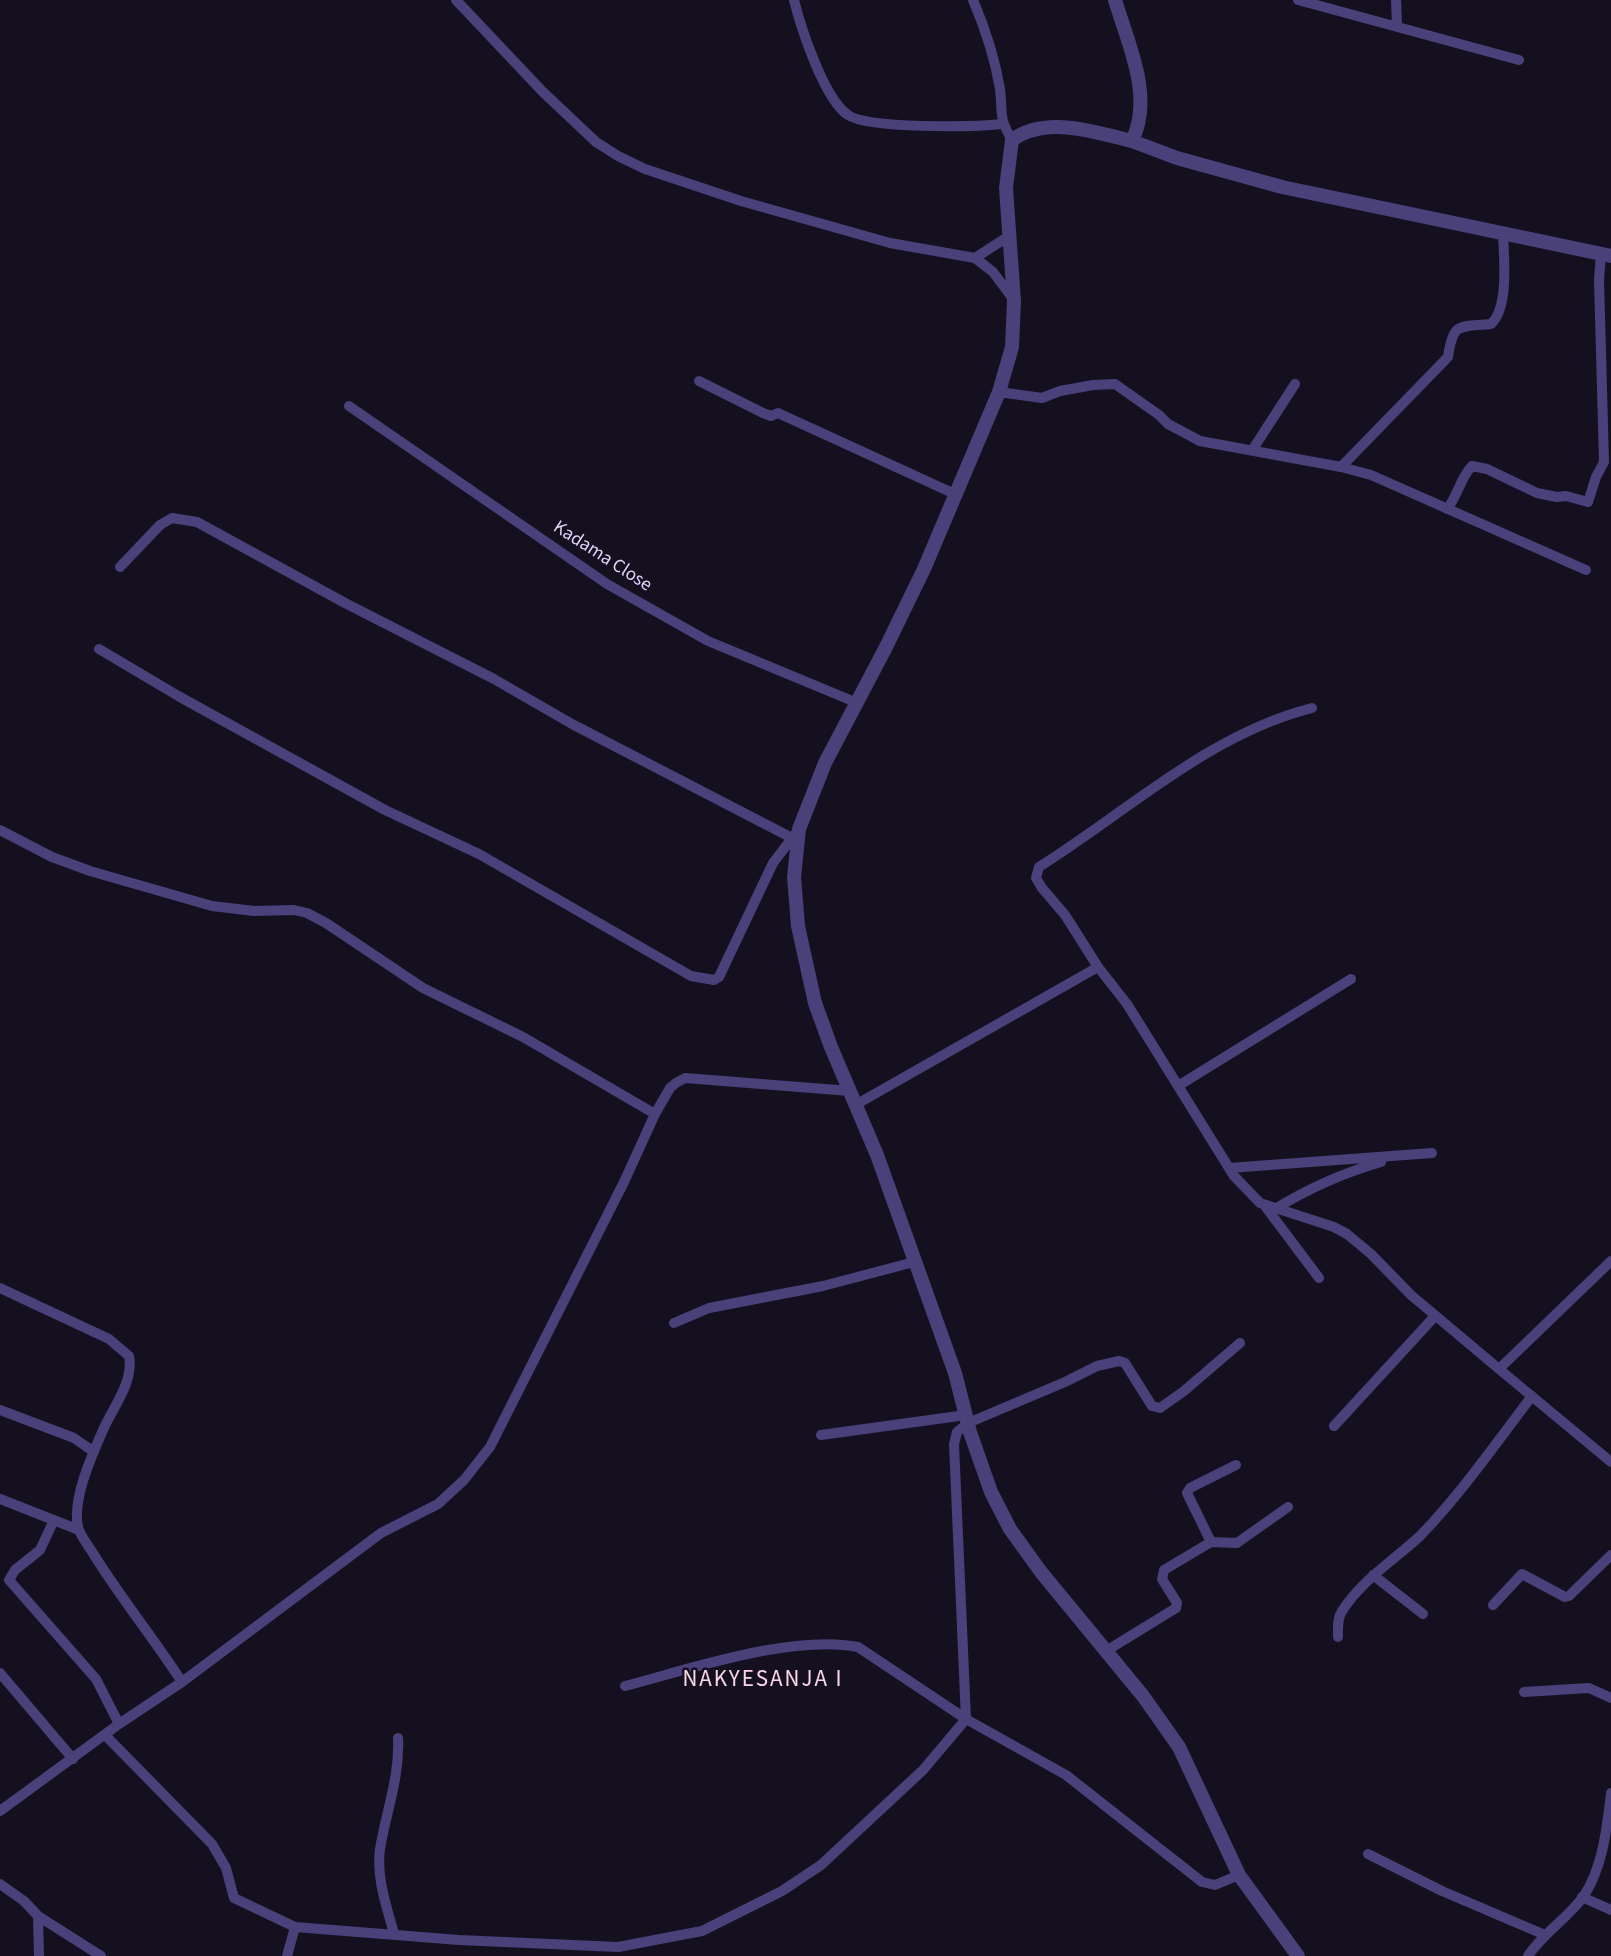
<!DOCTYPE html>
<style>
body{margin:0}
canvas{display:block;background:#151020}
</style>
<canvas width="1611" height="1956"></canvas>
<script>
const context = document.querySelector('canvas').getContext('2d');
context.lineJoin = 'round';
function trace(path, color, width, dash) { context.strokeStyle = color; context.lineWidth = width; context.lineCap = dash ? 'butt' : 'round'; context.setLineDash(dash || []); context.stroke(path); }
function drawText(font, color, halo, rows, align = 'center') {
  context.font = font + ' "Source Sans 3",sans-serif'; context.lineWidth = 5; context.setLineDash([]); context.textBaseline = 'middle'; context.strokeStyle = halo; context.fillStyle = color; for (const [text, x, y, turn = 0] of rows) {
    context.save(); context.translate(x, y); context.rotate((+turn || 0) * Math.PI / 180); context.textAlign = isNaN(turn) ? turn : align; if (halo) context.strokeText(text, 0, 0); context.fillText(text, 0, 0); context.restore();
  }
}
trace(new Path2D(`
 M456 0 543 92 596 142 618 156 645 169 741 201 890 243 975 258 993 272 1014 300
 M794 0C801 28 824 99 848 115 868 129 975 127 1002 124
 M973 0C985 28 995 59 1000 89 1003 114 998 117 1012 140
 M1298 0 1519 60
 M1396 0 1397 26
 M975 258 1009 236
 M699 381 763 413 771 416 778 413 957 495
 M999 392 1042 398 1060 391 1093 385 1115 384 1159 415 1168 424 1200 441 1341 467 1371 475 1586 570
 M349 406 607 584 708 641 855 702
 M1253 449 1295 384
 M1341 467 1448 357C1453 321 1460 327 1491 324 1509 308 1504 258 1503 234
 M1447 509C1458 496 1460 478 1472 466L1487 469 1537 493 1557 497 1566 496 1588 502 1596 477 1604 462 1599 280 1601 254
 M120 567 160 525 172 518 197 522 345 603 494 679 572 724 792 838
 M99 649 180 697 385 810 479 854 691 976 714 980 719 977 773 863 799 829
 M0 830 52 857 90 871 212 906 254 911 294 910 307 913 326 923 423 988 523 1037 655 1114
 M1098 967 1065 915 1042 888 1036 878 1039 867C1127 812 1209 734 1312 708
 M1178 1086 1351 979
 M857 1104 1098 967 1127 1004 1234 1176 1260 1203 1334 1227 1347 1234 1371 1254 1411 1295 1499 1369 1611 1261
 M1229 1168 1432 1153
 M1265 1206 1319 1278
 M1275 1209C1309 1188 1343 1173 1381 1162
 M0 1288 109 1339 129 1356C134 1382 113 1407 103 1430 92 1455 72 1499 78 1527 80 1536 89 1546 94 1555 121 1598 154 1639 182 1682
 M674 1323 709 1308 823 1286 914 1262
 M1499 1369 1611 1462
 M0 1410 74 1438 94 1452
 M1334 1426 1435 1316
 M821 1435 966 1415
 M0 1499 79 1530
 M54 1520 40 1550 15 1570 9 1580 96 1679 119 1724
 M1211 1542 1187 1493 1190 1488 1236 1465
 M1373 1575 1423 1614
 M1493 1605 1522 1574 1565 1597 1569 1596 1611 1555
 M1338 1637C1338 1628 1337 1619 1342 1611 1363 1579 1393 1561 1420 1536 1460 1495 1497 1442 1532 1396
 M1106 1651 1176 1608 1177 1603 1162 1579 1164 1570 1211 1542 1237 1543 1288 1507
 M0 1673 73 1759
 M625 1686C690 1669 793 1634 858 1647L966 1719 1066 1775 1202 1882 1215 1885 1239 1875
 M1524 1692 1589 1688 1611 1698
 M105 1735 212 1844 226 1868 234 1898 295 1927 459 1940 618 1947 702 1931 782 1891 821 1865 923 1770 966 1719 954 1444 957 1432 968 1423 1065 1382 1097 1366 1119 1361 1125 1363 1152 1406 1160 1408 1184 1391 1240 1343
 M0 1811 119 1724 182 1682 381 1533 438 1504 464 1480 490 1447 624 1182 655 1114 670 1088 676 1083 685 1078 850 1091
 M1368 1854 1442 1891 1545 1935
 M0 1884 24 1901 38 1916 39 1956
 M1582 1897 1611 1910
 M38 1916 101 1956
 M394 1934C387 1907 376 1878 380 1849 386 1812 400 1777 398 1738
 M287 1956 295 1927
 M1528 1956C1543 1933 1567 1919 1583 1897 1603 1868 1607 1827 1611 1793`), '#4a407a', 10);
trace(new Path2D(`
 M1115 0C1128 44 1154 96 1132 141 1095 132 1046 115 1012 140L1006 188 1014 301 1012 347 999 392 924 569 886 647 825 763 799 829 794 877 798 926 815 1003 831 1047 877 1155 955 1373 970 1432 991 1492 1010 1529 1041 1572 1143 1696 1179 1747 1239 1875 1298 1956
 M1132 141 1177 158 1282 187 1611 256`), '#4a407a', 14);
drawText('19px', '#ddd4fa', '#151020', [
 ["Kadama Close",602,557,33]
]);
context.letterSpacing = '2px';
drawText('23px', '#fad6e8', '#151020', [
 ["NAKYESANJA I",763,1681]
]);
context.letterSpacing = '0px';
</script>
